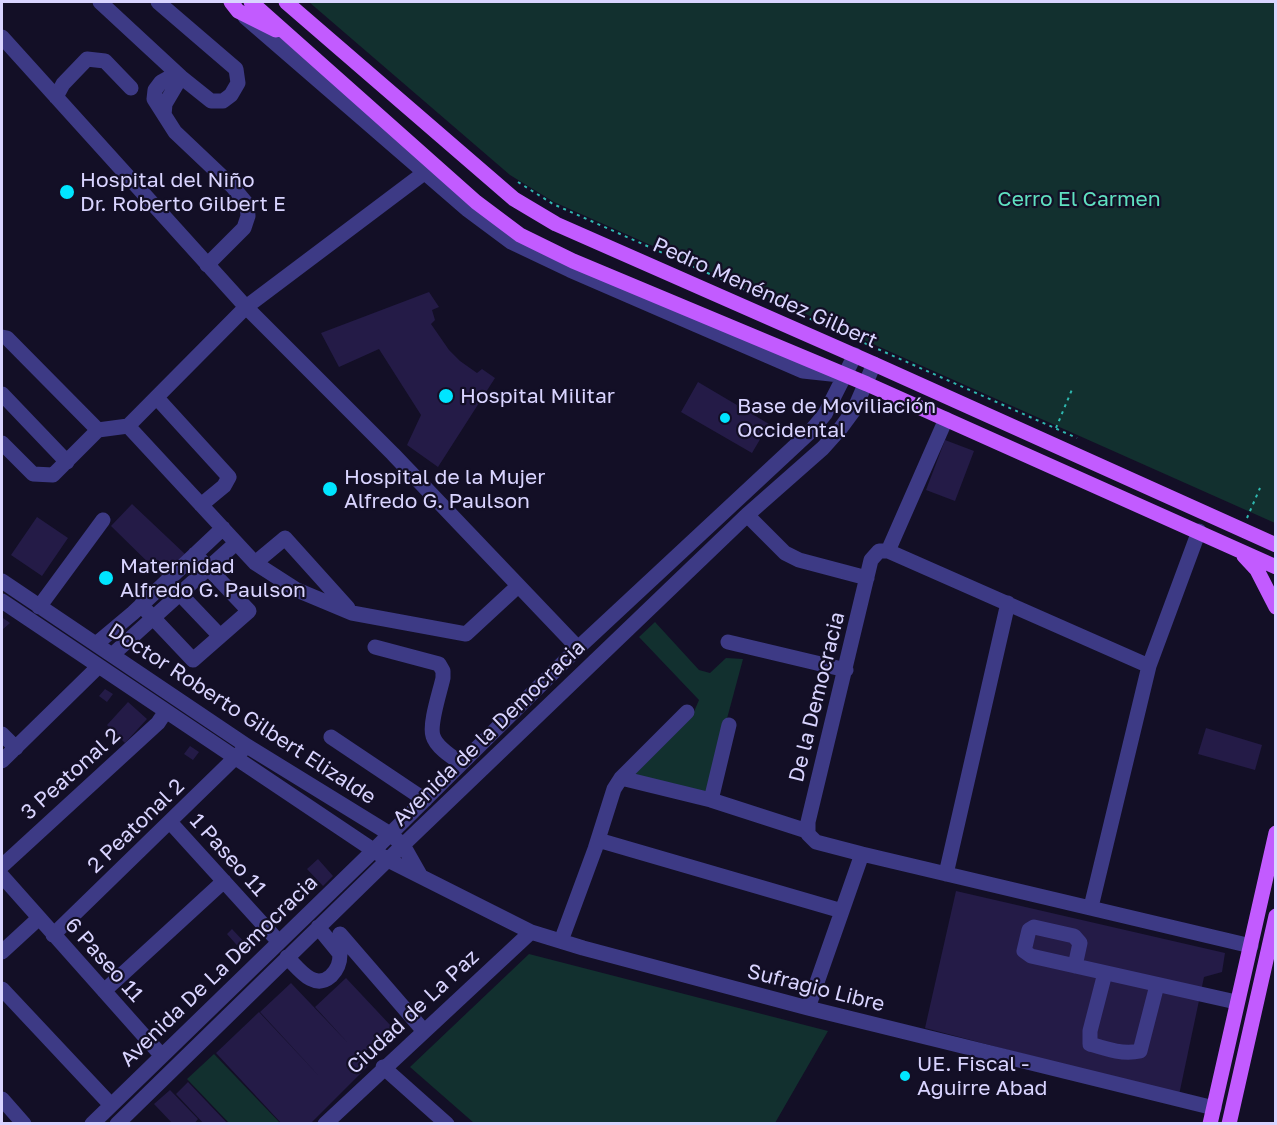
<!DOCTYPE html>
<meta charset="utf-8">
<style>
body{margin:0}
#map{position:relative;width:1277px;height:1125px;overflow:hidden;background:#130f26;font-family:"Golos Text",sans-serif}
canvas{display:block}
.frame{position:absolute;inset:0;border:3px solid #d9d4ff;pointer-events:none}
</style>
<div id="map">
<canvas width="1277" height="1125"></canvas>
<div class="frame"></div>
</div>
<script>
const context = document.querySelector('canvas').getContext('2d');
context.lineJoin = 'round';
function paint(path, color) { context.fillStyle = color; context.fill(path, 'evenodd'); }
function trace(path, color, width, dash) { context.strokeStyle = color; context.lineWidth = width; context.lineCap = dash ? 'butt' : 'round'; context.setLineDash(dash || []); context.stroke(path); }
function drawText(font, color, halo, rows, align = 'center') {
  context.font = font + ' "Golos Text",sans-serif'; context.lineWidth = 4.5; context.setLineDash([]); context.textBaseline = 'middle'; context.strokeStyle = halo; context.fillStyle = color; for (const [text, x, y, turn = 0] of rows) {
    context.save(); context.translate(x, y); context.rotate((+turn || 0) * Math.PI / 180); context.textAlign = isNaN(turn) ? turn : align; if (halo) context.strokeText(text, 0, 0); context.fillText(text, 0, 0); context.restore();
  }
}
paint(new Path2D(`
 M309 2H1275V523L554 202 510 175Z
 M655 622 699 670 710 673 726 658 743 659 707 793 629 773 693 714 699 700 639 637Z
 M529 954 828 1031 775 1123H474L410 1067Z
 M214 1054 280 1123H229L187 1079Z`), '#12302f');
paint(new Path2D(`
 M429 292 439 307 432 310 435 320 431 324 449 350 460 361 477 373 482 369 495 378 438 467 407 445 421 415 379 349 339 367 321 333Z
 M698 382 769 424 752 453 681 412Z
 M945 440 974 451 955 501 926 490Z
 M132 504 186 555 164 578 111 526Z
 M37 517 68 538 42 576 11 555Z
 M3 618 10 623 2 630V619Z
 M105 689 113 694 107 702 99 696Z
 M128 702 147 719 125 743 107 725Z
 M1206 728 1262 745 1255 770 1198 754Z
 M190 746 199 752 193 760 184 754Z
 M318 859 333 876 323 886 307 869Z
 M956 891 1225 953 1222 972 1204 977 1179 1095 925 1028Z
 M232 929 248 946 243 952 227 934Z
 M346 978 392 1027 361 1056 369 1065 310 1124H282L216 1053 259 1012 319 1076 260 1012 291 983 348 1043 315 1007Z
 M188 1082 228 1124H204L176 1094Z
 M170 1090 198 1119 194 1124H173L154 1104Z`), '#241b47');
trace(new Path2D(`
 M518 182 553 204 1077 438
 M1056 428 1073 387
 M1247 518 1260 488`), '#2fb8b0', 2, [3, 4.5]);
trace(new Path2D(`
 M100 2 181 77 211 101H223L231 95 238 83 236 69 158 2
 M245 17 468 210 511 242 570 270 803 371 840 375
 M2 37 246 307 393 454 578 648
 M181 77H170L161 82 155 90 154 99 175 132 232 186 247 204 248 216 244 228 207 265
 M56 97 63 84 87 59 105 61 131 88
 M164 115 165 104 181 77
 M2 337 7 338 98 430
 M2 394 67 462
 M157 398 229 477 224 486 201 505
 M128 426 255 563 297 590 352 613 466 634 518 586
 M2 443 33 474 53 475 98 430 128 426 246 307 432 167
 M747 515 785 553 799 560 867 578
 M888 551 946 419
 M255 563 285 538 348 608
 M2 581 247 746 390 834 403 845 420 875
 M180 594 220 636
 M2 601 388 860 531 932 583 948 808 1008 1214 1108
 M141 605 193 660 249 611 195 554
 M39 607 103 520
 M728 642 846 670
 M96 644 133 613 223 528
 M375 647 439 664 443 671V678C440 692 429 724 433 736 436 747 452 757 461 763
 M112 655 236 543
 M1149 666 888 551H879L871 560 808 822V834L816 842 862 854 1251 946
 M2 734 16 748
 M331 737 425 800
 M2 761 99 666
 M621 778 711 800 807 831
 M711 800 729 725
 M170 822 279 942
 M598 840 842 911
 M2 866 158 723 166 711
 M946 874 1008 603
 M2 876 162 1056
 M1091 907 1149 666 1199 531
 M340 934 423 1030
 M53 935 241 752
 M561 941 595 849 614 789 621 778 687 712
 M2 952 39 918
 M287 957C299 969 314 991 331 976 338 969 340 963 340 954L318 927
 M1075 966 1080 943 1074 936 1034 927 1029 930 1024 951 1031 956 1236 1002
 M1105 973 1090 1031V1044C1106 1049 1123 1055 1140 1051L1157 985
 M2 989 111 1105
 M104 991 224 881
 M808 1008 862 854
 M383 1067 447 1124
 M2 1099 24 1124
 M92 1124 370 854 578 648 810 432 825 414 855 355
 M117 1124 403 845 747 515 823 448 840 429 854 410 874 364
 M325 1124 531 932`), '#3d3a85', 15);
trace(new Path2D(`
 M231 2 238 11 276 30
 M251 2 476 202 520 235 573 261 867 384 1276 567
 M286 2 514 199 556 224 874 364 1276 545
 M1244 556 1257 570 1276 607
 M1210 1124 1276 833
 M1229 1124 1276 916`), '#c25bff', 15);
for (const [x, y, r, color] of [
 [67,192,8,"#00e5ff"],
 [446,396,8,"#00e5ff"],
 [725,418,6,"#00e5ff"],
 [330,489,8,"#00e5ff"],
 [106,578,8,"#00e5ff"],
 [905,1076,6,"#00e5ff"]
]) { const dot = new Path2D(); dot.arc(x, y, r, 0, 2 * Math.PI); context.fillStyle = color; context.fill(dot); trace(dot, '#130f26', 2); }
drawText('21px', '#d9d4ff', '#130f26', [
 ["Hospital del Niño",80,180],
 ["Dr. Roberto Gilbert E",80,204],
 ["Hospital Militar",460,396],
 ["Base de Moviliación",737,406],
 ["Occidental",737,430],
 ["Hospital de la Mujer",344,477],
 ["Alfredo G. Paulson",344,501],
 ["Maternidad",120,566],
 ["Alfredo G. Paulson",120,590],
 ["UE. Fiscal -",917,1064],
 ["Aguirre Abad",917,1088]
], 'left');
drawText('21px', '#5fe0c0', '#130f26', [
 ["Cerro El Carmen",1079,199]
]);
drawText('21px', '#d9d4ff', '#130f26', [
 ["Pedro Menéndez Gilbert",765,293,24],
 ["De la Democracia",817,697,-76],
 ["Doctor Roberto Gilbert Elizalde",242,714,33],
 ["Avenida de la Democracia",489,733,-44],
 ["3 Peatonal 2",71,774,-42],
 ["2 Peatonal 2",136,826,-44],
 ["1 Paseo 11",228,855,48],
 ["6 Paseo 11",104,960,48],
 ["Avenida De La Democracia",219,971,-44],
 ["Sufragio Libre",816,988,14],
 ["Ciudad de La Paz",413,1012,-43]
]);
</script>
